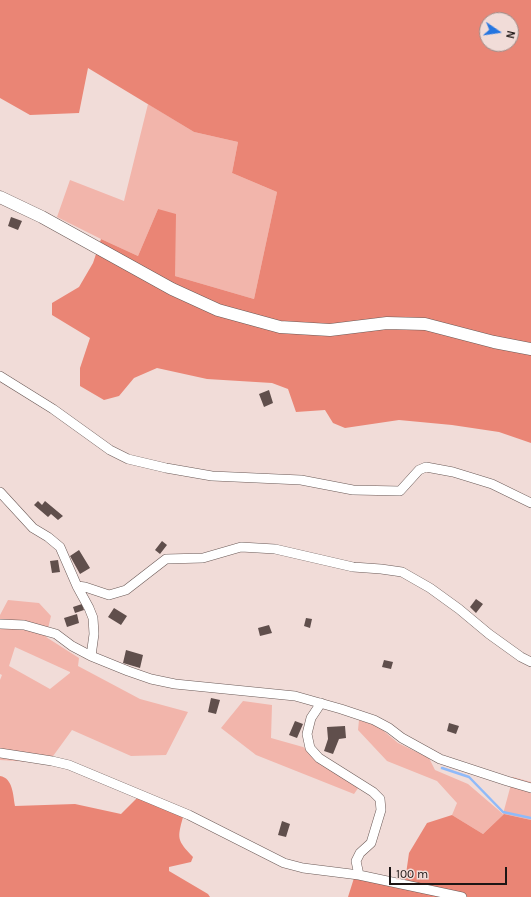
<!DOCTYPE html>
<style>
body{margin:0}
#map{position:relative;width:531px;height:897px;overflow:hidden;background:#f1dcd8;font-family:Karla,sans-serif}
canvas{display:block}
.north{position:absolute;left:479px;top:12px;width:40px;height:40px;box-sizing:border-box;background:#f1dcd8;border:1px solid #9c8d8a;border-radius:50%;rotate:103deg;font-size:11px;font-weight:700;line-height:16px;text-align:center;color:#1d1615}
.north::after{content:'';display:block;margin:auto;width:14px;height:18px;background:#2575e0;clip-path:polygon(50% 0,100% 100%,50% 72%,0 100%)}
.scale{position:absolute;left:389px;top:867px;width:118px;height:18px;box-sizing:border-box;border:2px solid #1d1615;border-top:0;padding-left:5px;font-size:12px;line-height:14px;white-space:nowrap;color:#1d1615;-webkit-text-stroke:3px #f1dcd8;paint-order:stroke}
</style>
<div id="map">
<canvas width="531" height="897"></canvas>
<div class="north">N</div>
<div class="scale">100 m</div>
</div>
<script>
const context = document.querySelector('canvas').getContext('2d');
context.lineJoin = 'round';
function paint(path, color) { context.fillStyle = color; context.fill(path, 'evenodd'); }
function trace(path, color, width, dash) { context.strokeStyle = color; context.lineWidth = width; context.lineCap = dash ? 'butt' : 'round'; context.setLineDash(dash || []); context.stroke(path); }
paint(new Path2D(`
 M148 104 194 132 238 142 232 173 277 192 254 299 175 276 158 209 138 256 101 239 57 217 70 180 124 201Z
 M8 600 39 603 51 616 46 637 79 658 78 666 140 699 188 712 166 755 131 756 72 730 48 763 0 760V680L2 675 0 674V615ZM15 647 70 672V673L50 689 9 666Z
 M243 701 272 705 271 738 303 747 363 781 354 794 256 755 221 728Z
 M359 720 378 726 398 743 429 758 435 770 468 784 503 814 513 777 531 782V820L504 814 483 834 452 815 457 803 437 781 387 761 358 730Z`), '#f2b5ab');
paint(new Path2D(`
 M0 0H531V443L499 432 452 425 399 420 345 428 333 423 325 410 296 412 288 389 272 383 207 379 157 368 134 378 119 396 104 400 80 386V368L90 338 52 315V303L79 287 93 263 101 239 138 256 158 209 176 214 175 276 254 299 277 192 232 173 238 142 194 132 88 68 79 113 30 115 0 98ZM487 20H511V44H487Z
 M0 776C13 778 13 795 15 806L75 804 121 814 138 797 183 817C177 839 177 840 193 857L191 862 169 867V871L208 894 210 897H0Z
 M504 814 531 820V897H348L354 878 404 888 409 853 427 823 452 815 483 834Z`), '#ea8575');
trace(new Path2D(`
 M442 768 469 777 503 812 531 818`), '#8fbaf9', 2.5);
paint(new Path2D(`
 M11 217 22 221 18 230 8 226Z
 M269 390 273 403 264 407 259 394Z
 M38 501 42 505 45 501 63 516 58 520 51 514 48 517 34 505Z
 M162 541 167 545 160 554 155 550Z
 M79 550 90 568 80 574 70 556Z
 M58 560 60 572 52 573 50 561Z
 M476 599 483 604 476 613 470 607Z
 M82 604 84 610 75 613 73 607Z
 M114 608 127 616 121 625 108 617Z
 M77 614 79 623 67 627 64 618Z
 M306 618 312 619 310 628 304 626Z
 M269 625 272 633 260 636 258 628Z
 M126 650 143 655 140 668 123 663Z
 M384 660 393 662 391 669 382 667Z
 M211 698 220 700 216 714 208 712Z
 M295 721 303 724 297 738 289 735Z
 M449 723 459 726 456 734 447 731Z
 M345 726 346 738 339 739 333 754 324 751 328 739 327 727Z
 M282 821 290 824 286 837 278 835Z`), '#604f4c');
const minor = new Path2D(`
 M0 376 53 409 110 450 128 459 166 468 212 476 301 480 353 490 400 491 419 470 426 467 453 472 492 484 531 503
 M0 492 33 528 48 537 60 547 77 586 89 608 93 618 94 634 91 656
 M77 586 85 587 109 595 126 590 166 559 203 558 241 547 275 549 353 567 381 569 402 572 430 588 459 609 489 634 521 657 531 662
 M0 624 24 625 56 634 72 646 91 656 128 671 151 679 175 684 295 696 341 709 374 720 389 728 402 738 440 759 507 781 531 788
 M321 703 311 718 307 734 310 748 319 758 373 792 380 799 381 810 371 843 360 853 356 861 359 875
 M0 753 52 761 69 765 189 815 284 863 303 868 359 875 462 897`);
const tertiary = new Path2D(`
 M0 197 42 217 172 289 218 310 280 327 330 330 387 323 425 324 494 342 531 349`);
trace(minor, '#6b5a57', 10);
trace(tertiary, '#6b5a57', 13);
trace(minor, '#fff', 9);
trace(tertiary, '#fff', 12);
</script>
